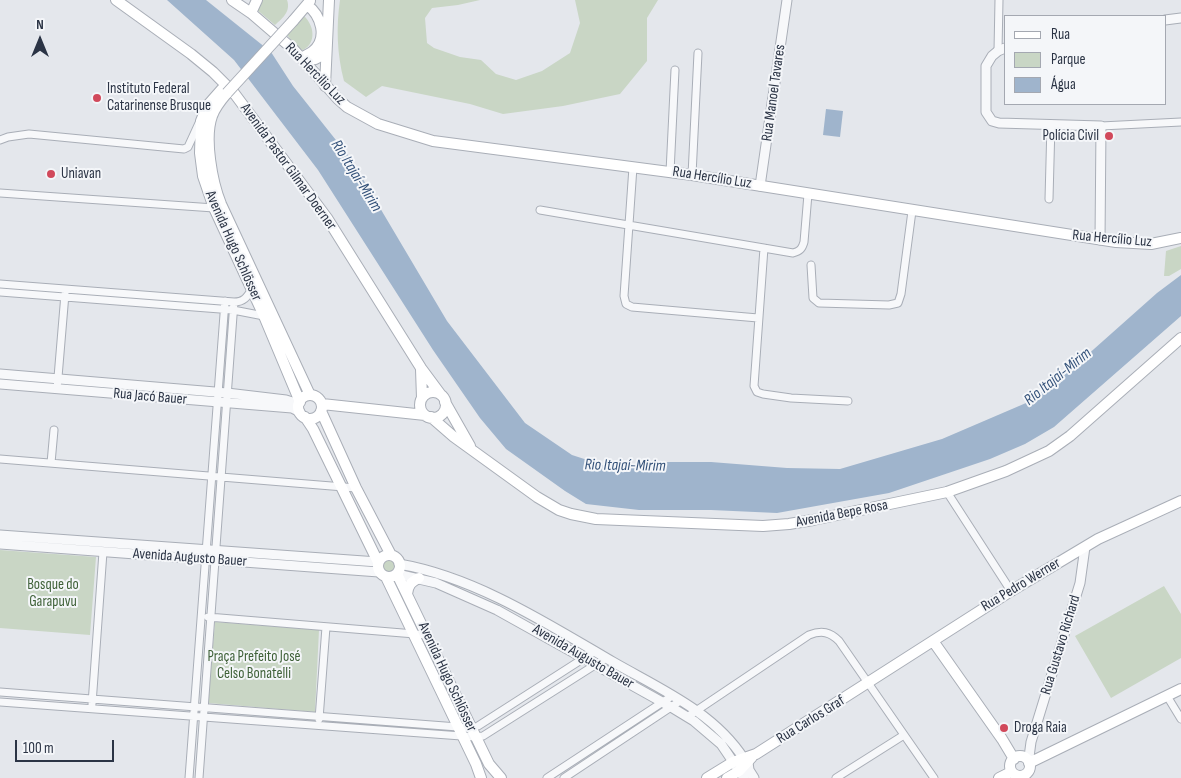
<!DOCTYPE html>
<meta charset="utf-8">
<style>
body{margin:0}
#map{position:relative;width:1181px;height:778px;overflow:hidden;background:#e4e7ec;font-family:"Sofia Sans Condensed",sans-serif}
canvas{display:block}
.legend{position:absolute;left:1004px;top:15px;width:162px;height:90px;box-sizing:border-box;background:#f4f6f9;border:1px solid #a4a8b1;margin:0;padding:6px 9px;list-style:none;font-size:15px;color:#2b3445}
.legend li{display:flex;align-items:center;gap:10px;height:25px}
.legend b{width:25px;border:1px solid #a4a8b1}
.north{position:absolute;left:15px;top:15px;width:50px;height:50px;-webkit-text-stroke:4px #f4f6f9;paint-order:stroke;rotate:0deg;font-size:14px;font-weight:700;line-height:20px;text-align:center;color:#2b3445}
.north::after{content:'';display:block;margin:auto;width:18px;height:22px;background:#2b3445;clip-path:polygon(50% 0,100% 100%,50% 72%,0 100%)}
.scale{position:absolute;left:15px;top:740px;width:99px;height:22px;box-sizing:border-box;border:2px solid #2b3445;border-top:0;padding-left:6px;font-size:15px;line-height:18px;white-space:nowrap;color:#2b3445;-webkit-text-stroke:4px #f4f6f9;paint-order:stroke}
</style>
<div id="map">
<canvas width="1181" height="778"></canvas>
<ul class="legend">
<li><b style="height:6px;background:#fff"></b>Rua</li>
<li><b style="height:14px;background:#c9d6c5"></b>Parque</li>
<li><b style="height:14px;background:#9fb4cc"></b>Água</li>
</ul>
<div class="north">N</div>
<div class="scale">100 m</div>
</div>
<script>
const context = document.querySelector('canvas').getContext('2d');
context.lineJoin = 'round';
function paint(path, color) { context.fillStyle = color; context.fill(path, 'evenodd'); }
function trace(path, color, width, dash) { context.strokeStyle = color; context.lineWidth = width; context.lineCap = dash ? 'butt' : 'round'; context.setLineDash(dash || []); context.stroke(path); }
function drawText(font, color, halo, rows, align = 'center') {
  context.font = font + ' "Sofia Sans Condensed",sans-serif'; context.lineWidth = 4; context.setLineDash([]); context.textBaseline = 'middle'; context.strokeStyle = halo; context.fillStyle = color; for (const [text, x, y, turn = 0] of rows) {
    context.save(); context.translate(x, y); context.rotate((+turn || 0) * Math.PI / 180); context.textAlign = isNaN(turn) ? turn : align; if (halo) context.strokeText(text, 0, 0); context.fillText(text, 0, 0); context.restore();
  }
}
paint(new Path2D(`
 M261 0H287C291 11 283 18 275 25L256 9Z
 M340 0H480L458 5 432 8 425 18 427 43 434 48 460 57 481 60 496 74 516 80 542 71 570 53 580 23 575 0H658L647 18V61L620 94 563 106 503 114 470 104 382 86 366 97 344 81C337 54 336 27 340 0Z
 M304 16C314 25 317 43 303 50L299 49 287 35Z
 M1181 246V269L1169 276H1164L1166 251Z
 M0 550 96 557 90 635 0 628Z
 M382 567a7 7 0 1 1 14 0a7 7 0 1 1-14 0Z
 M1164 586 1181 614V658L1111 698 1075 636Z
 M215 622 319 630 315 712 208 703Z`), '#c9d6c5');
paint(new Path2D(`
 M167 0H206L271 52 293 86 351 159 447 321 525 423 572 455 615 469 668 462H711L787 468 840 469 942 439 1026 403 1067 373 1157 293 1181 275V316L1054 427 1025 444 990 459 889 493 777 513 711 510H639L586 504 565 491 506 449 480 418 433 350 318 170 234 60Z
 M826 109 843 111 840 137 823 135Z`), '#9fb4cc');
const minor = new Path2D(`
 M998 51 999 0
 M1101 126 1181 122
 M0 140 8 137 29 134 184 149 188 147 199 123
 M633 167 624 296 626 304 632 307 758 318
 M670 172 675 70
 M692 175 698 53
 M0 193 214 208
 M1049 199 1051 124
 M540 210 793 253C800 251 802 249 804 242L808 194
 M764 248 754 386 757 392 763 394 791 398 848 401
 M811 265 813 298 819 303 889 305 898 303 901 294 912 211
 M0 284 234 302C244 302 247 297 252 289
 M0 292 233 310 264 316
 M57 389 65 294
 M0 459 356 488
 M51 463 54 430
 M947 492 1011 591
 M208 617 427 635
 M0 692 471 728 478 726 595 651
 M1167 696 1181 719
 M0 702 475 737 483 736 606 658
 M92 704 103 552
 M687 717 809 635C822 630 830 632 839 641L934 778
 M319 719 326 627
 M189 778 225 301
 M199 778 234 302
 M547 778 672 696
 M564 778 680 701
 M836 778 904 735`);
const tertiary = new Path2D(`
 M1165 20 1181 18
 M1005 48 998 51 992 56 986 66V112L992 121 999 123 1101 126 1100 240
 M760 186 787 0
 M0 374 227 393 286 400 299 404
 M0 384 292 408 300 412
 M0 535V544L379 572
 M0 535 378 562
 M399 564C475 577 548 624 613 662 660 689 714 712 744 759
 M397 574 436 583 497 610 671 707 694 721 721 744 744 778
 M1034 760 1029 757 1031 742 1080 583 1085 547
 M748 762 749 770 754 778`);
const secondary = new Path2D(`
 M116 0 191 54 213 72 234 93 327 218 421 368 441 395
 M232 0 251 13 294 50 338 99 347 107 378 124 433 141 692 175 1116 242 1151 244 1181 238
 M251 13 257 0
 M293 21 310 1
 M301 58C305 56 309 54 312 52 329 39 321 15 307 5
 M301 58C315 61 317 61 326 49
 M325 86 329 0
 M222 89 207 106 201 121 200 153 203 176 214 208 264 316 300 402
 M227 93C221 100 215 107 212 116 204 138 212 182 221 204L310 395
 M421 369 422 398
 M420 405a13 13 0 1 1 26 0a13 13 0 1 1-26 0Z
 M298 407a12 12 0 1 1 24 0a12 12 0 1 1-24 0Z
 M445 402 470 446
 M322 404 425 415
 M321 411 356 488 391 555
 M305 417 313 429 378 562
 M431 417 454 437 537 497 559 510 571 514 596 519 763 526 789 524 813 520 947 492 1006 471 1049 451 1070 436 1181 338
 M378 566a11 11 0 1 1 22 0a11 11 0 1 1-22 0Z
 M397 574 489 764 501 778
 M386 577 476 764 481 778
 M407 594C408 585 411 582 419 578
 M933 641 1002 739 1014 759
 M1010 766a10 10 0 1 1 20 0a10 10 0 1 1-20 0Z
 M1029 763 1181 689
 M707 778 733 762 756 754 1011 591 1098 539 1181 501
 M727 778 739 771 752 757
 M999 778 1011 772`);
trace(minor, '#a9aeb7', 9);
trace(tertiary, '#a9aeb7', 11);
trace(secondary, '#a9aeb7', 12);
trace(minor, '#f7f8fa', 7);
trace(tertiary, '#f7f8fa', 9);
trace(secondary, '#fff', 10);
const secondaryBridge = new Path2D(`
 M227 93 293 21`);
trace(secondaryBridge, '#a9aeb7', 12, []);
trace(secondaryBridge, '#fff', 10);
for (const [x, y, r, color] of [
 [97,98,5,"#d1495b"],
 [1109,136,5,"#d1495b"],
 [51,174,5,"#d1495b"],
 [1004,728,5,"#d1495b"]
]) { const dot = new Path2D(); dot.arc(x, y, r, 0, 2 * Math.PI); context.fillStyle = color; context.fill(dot); trace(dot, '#f4f6f9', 2); }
drawText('15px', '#2b3445', '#f4f6f9', [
 ["Rua Hercílio Luz",315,74,46],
 ["Rua Manoel Tavares",774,93,-82],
 ["Avenida Pastor Gilmar Doerner",288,167,54],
 ["Rua Hercílio Luz",712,178,9],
 ["Rua Hercílio Luz",1112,239,5],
 ["Avenida Hugo Schlösser",233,246,66],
 ["Rua Jacó Bauer",150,397,5],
 ["Avenida Bepe Rosa",842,514,-11],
 ["Avenida Augusto Bauer",190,558,4],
 ["Rua Pedro Werner",1021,585,-31],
 ["Rua Gustavo Richard",1061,645,-73],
 ["Avenida Augusto Bauer",583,657,30],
 ["Avenida Hugo Schlösser",447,677,65],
 ["Rua Carlos Graf",811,720,-32]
]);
drawText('15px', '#2b3445', '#f4f6f9', [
 ["Instituto Federal",107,89],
 ["Catarinense Brusque",107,106],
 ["Polícia Civil",1099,136,"right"],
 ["Uniavan",61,174],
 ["Droga Raia",1014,728]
], 'left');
drawText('15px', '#3f6138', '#f4f6f9', [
 ["Bosque do",53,585],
 ["Garapuvu",53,602],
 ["Praça Prefeito José",254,657],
 ["Celso Bonatelli",254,674]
]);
drawText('italic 16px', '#34527a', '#f4f6f9', [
 ["Rio Itajaí-Mirim",356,176,58],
 ["Rio Itajaí-Mirim",1058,377,-39],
 ["Rio Itajaí-Mirim",625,466,1]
]);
</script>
